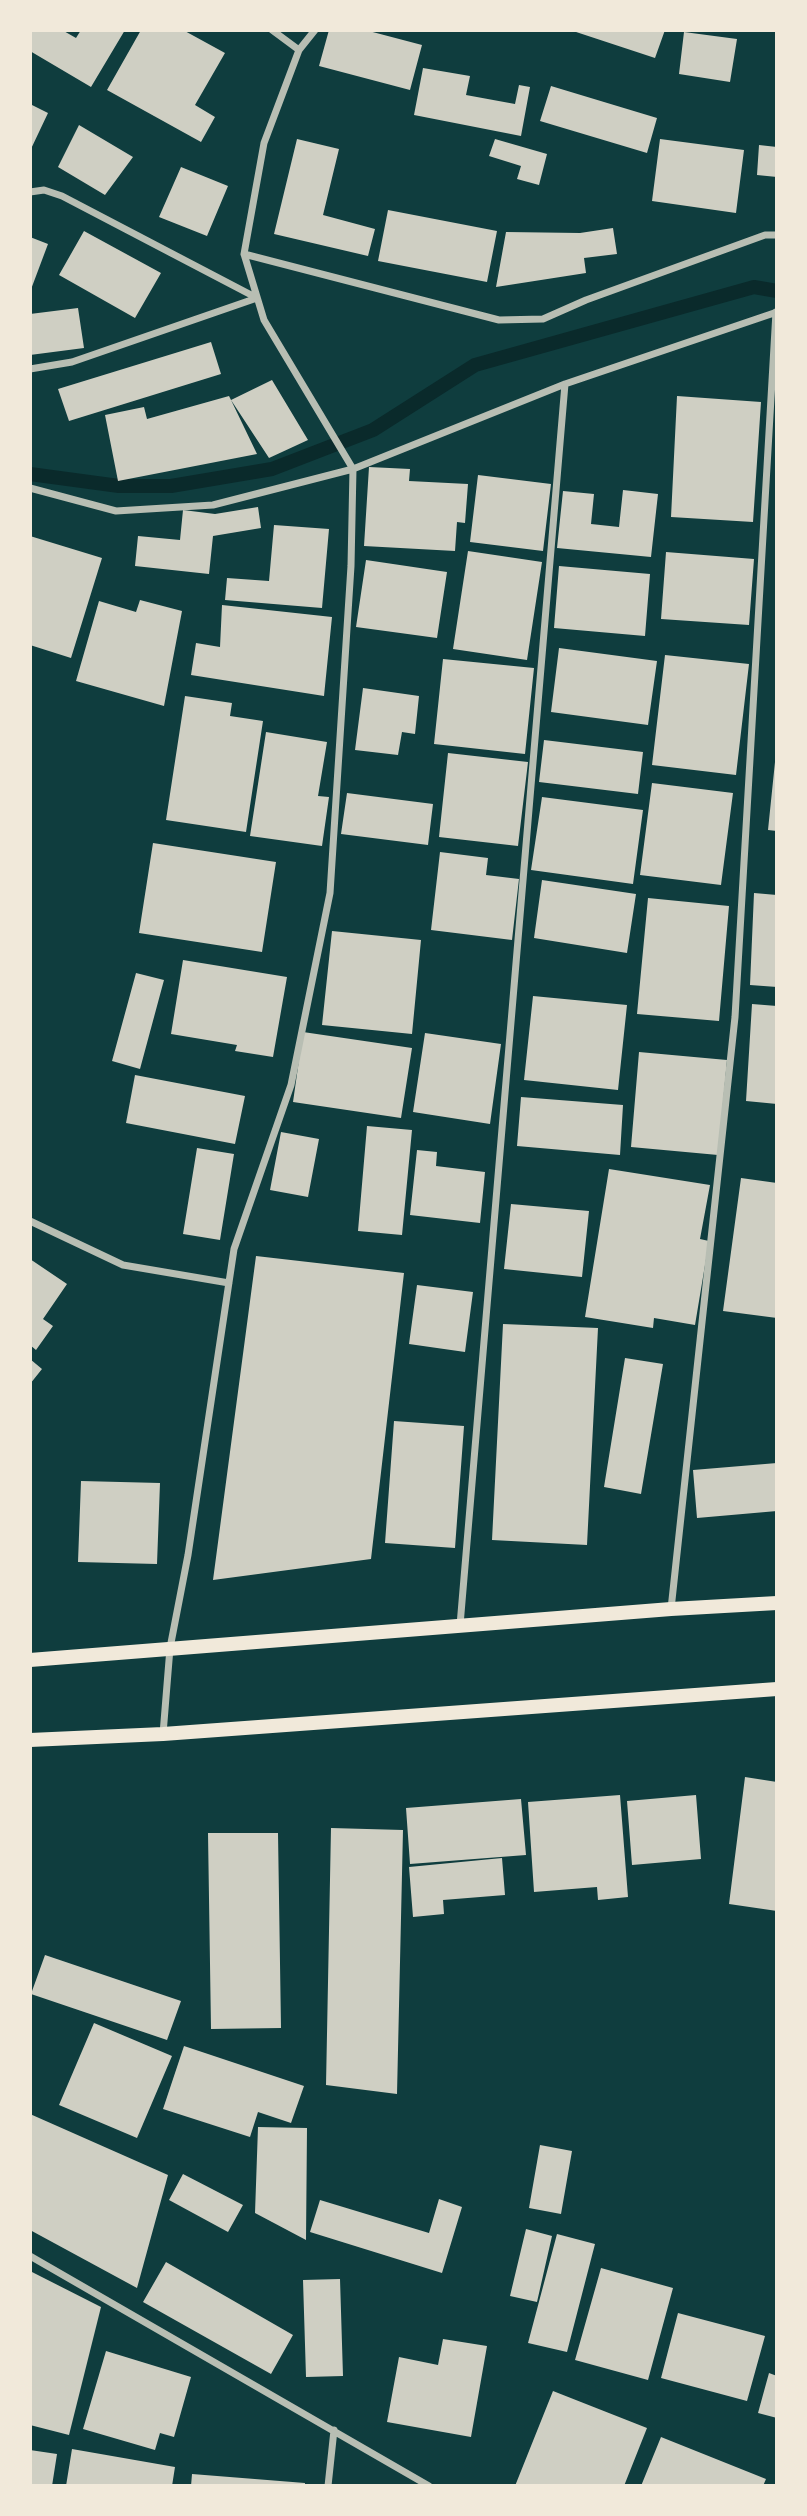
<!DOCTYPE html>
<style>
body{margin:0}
#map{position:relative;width:807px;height:2516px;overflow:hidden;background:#0f3d3e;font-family:"IBM Plex Sans",sans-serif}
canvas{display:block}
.frame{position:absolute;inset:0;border:32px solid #f1e9da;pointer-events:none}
</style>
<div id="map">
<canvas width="807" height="2516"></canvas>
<div class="frame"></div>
</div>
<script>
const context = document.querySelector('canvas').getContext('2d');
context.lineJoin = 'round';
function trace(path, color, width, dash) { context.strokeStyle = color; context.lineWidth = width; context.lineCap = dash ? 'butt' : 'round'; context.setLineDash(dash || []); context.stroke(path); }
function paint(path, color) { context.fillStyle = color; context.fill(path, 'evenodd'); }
trace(new Path2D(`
 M30 474 119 486H171L272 469 373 430 475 365 754 287 777 291`), '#0a2a2b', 14);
paint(new Path2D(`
 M30 30H62L76 38 81 30H125L91 87 30 51Z
 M141 30H183L225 53 195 105 215 117 201 142 107 90Z
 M329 30H365L422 45 410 90 319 66Z
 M570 30H665L655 58Z
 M684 32 737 39 730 82 679 74Z
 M423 68 470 76 466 95 515 104 519 85 530 87 521 136 414 115Z
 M551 86 657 118 647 153 540 121Z
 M30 104 48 113 30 151Z
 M79 125 133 157 105 195 58 167Z
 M297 139 339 149 323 215 375 229 368 256 274 234Z
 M495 139 547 154 539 185 517 179 521 166 489 156Z
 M660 139 744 150 736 213 652 201Z
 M759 145 777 147V177L757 175Z
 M181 167 228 186 207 236 159 217Z
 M388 210 497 231 487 282 378 261Z
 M613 228 617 254 584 258 586 273 496 287 506 232 580 233Z
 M84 231 161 273 135 318 59 275Z
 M30 237 48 244 30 292Z
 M78 308 84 348 30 355V314Z
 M211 342 221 374 69 421 58 389Z
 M272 380 308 440 269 458 231 400 257 454 118 481 105 415 144 407 147 419 229 396 231 400Z
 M677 396 761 402 753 522 671 517Z
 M369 467 410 469 409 481 468 484 465 523 457 522 455 551 364 546Z
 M478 475 551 484 543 551 470 542Z
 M623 490 658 494 651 557 557 548 563 491 594 494 591 524 619 527Z
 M258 507 261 528 213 536 209 574 135 566 138 536 180 540 183 510 215 514Z
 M274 525 329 529 322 608 225 600 227 578 269 581Z
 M30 536 102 558 71 658 30 645Z
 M468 551 542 562 527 660 453 649Z
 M666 552 754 559 749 625 661 619Z
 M366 560 447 572 437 638 356 627Z
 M559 566 650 574 645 636 554 628Z
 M140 600 182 611 164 706 76 681 99 601 136 612Z
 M222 605 332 617 324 696 191 675 196 643 220 647Z
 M559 648 657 661 648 725 551 712Z
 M665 655 749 664 736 775 652 765Z
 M443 659 534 668 525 754 434 744Z
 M363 688 419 696 415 734 402 732 398 755 355 750Z
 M185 696 232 703 230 716 263 721 246 832 166 820Z
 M266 732 327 742 318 796 329 797 322 846 250 836Z
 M544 740 643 752 638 794 539 782Z
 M448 753 528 762 518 846 439 837Z
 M775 762H777V831L768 830Z
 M652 783 733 793 721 885 640 875Z
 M347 793 433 804 428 845 341 834Z
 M542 797 643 810 633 884 531 870Z
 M153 843 276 862 262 952 139 933Z
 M440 852 488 858 486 875 519 879 512 940 431 930Z
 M542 880 636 894 627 953 534 938Z
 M754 893 777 895V987L750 985Z
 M648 898 729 906 719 1021 637 1014Z
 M332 931 421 940 412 1034 322 1025Z
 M183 960 287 977 273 1057 235 1051 237 1045 171 1034Z
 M136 973 164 980 140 1069 112 1061Z
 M533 996 627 1005 618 1090 524 1080Z
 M752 1004 777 1006V1104L746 1101Z
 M303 1032 412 1048 401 1118 293 1102Z
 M425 1033 501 1044 490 1124 413 1112Z
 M639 1052 727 1060 718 1155 631 1147Z
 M135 1075 245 1096 235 1144 126 1123Z
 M521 1097 623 1105 620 1155 517 1146Z
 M367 1126 412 1130 402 1235 358 1231Z
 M281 1132 319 1139 308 1197 270 1190Z
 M197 1148 234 1154 220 1240 183 1234Z
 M417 1150 437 1152 436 1166 485 1172 480 1223 410 1215Z
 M609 1169 710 1185 700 1239 709 1241 695 1325 654 1318 653 1328 585 1317Z
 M741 1178 777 1183V1318L723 1311Z
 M511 1204 589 1211 582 1277 504 1269Z
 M256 1256 404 1273 371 1559 213 1580Z
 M30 1259 67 1284 43 1319 53 1326 36 1350 30 1345Z
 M417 1285 473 1292 465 1352 409 1344Z
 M503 1324 598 1328 587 1545 492 1540Z
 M625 1358 663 1364 641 1494 604 1487Z
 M30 1359 42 1369 30 1384Z
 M394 1421 464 1426 455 1548 385 1543Z
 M777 1463V1511L697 1518 693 1470Z
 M81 1481 160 1483 157 1564 78 1562Z
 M745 1777 777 1782V1911L729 1904Z
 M620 1795 628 1897 598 1900 597 1887 534 1892 528 1802Z
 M696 1795 701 1859 632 1865 627 1801Z
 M521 1799 526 1855 410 1864 406 1808Z
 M331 1828 403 1830 397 2094 326 2085Z
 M208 1833H278L281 2028 211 2029Z
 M502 1858 505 1895 443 1900 444 1914 413 1917 409 1867Z
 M45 1955 181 2001 167 2040 31 1994Z
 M94 2023 172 2056 137 2138 59 2105Z
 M184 2046 304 2086 291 2123 258 2112 250 2137 163 2109Z
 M30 2114 168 2175 137 2288 30 2230Z
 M258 2127 307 2128 306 2240 255 2213Z
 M540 2145 572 2151 561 2214 529 2208Z
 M183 2174 243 2205 228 2232 169 2200Z
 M439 2199 462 2207 442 2273 310 2232 320 2200 429 2233Z
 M526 2229 552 2236 537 2302 510 2296Z
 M557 2234 595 2244 567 2352 528 2343Z
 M166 2262 293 2335 271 2374 143 2302Z
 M601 2268 673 2288 648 2380 575 2360Z
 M30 2271 101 2307 69 2435 30 2425Z
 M340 2279 343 2376 306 2377 303 2280Z
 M678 2313 765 2336 747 2401 661 2378Z
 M443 2339 487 2346 471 2437 387 2422 399 2357 438 2365Z
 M106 2351 191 2377 174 2437 160 2433 155 2450 83 2429Z
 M769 2373 777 2376V2418L758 2413Z
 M553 2391 647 2428 624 2486H515Z
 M661 2437 766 2479 763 2486H641Z
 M72 2449 175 2467 172 2486H66Z
 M30 2450 57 2454 52 2486H30Z
 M192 2474 305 2483V2486H191Z`), '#cfcfc3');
trace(new Path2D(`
 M272 30 299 50
 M30 192 44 190 62 196 257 298
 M244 254 499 320 543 319 586 300 765 235H777
 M30 369 72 362 257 298
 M30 488 116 511 213 505 353 469 565 384 777 312
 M30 1221 123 1265 229 1283
 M671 1609 735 1017 776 312
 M460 1625 565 384
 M163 1734 170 1648 188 1555 234 1249 291 1085 330 893 351 566 353 469 264 320 244 254 264 143 299 50 315 30
 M30 2256 429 2486
 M328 2486 334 2430`), '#b8beb3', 7);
trace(new Path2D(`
 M30 1660 671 1609 777 1603
 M30 1740 163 1734 777 1689`), '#f1e9da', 14);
</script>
